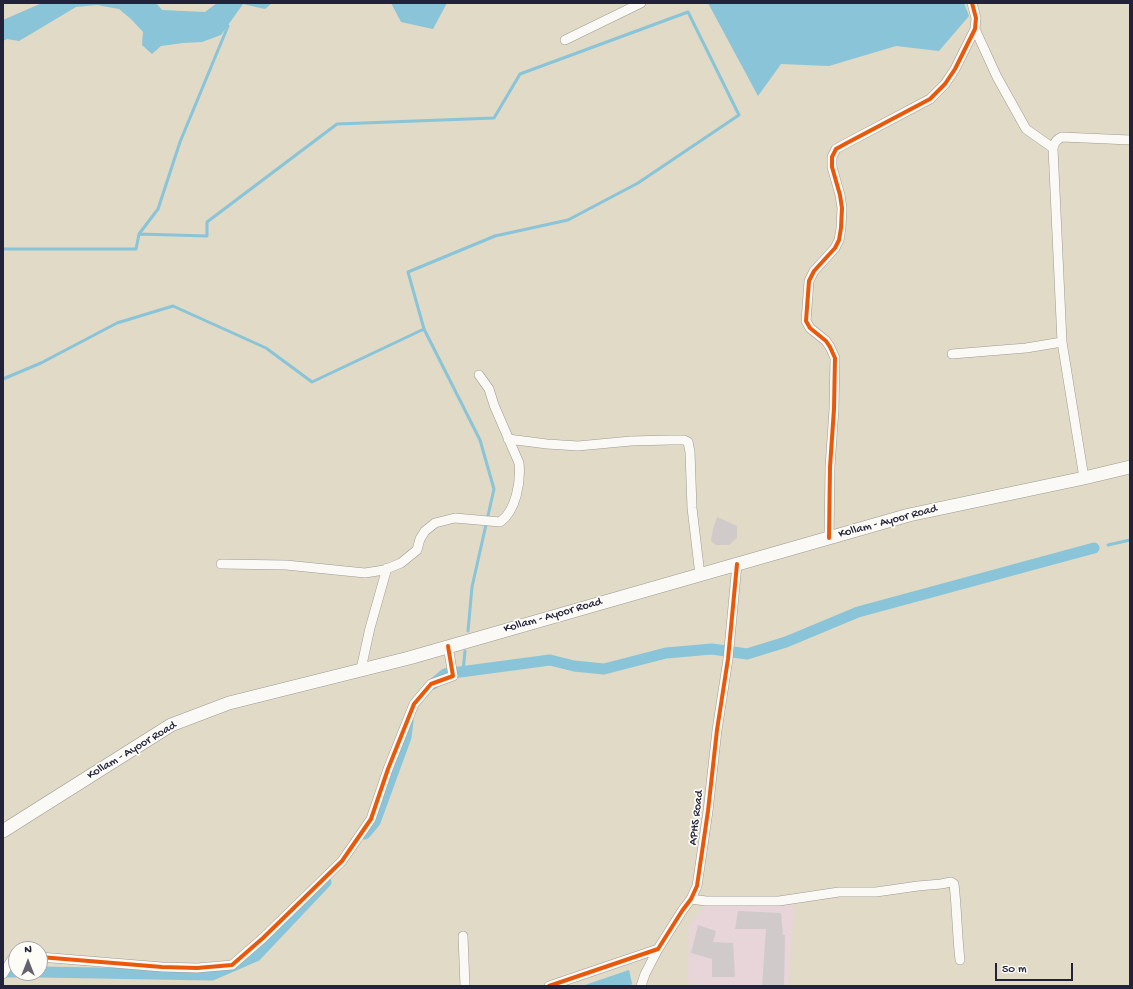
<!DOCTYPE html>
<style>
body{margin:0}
#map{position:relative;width:1133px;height:989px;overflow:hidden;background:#e0dac6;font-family:"Gochi Hand",sans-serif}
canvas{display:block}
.frame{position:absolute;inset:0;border:4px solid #22223b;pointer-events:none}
.north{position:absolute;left:8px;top:941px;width:40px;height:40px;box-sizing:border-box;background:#fdfcf7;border:1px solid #a5a5ac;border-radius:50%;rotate:0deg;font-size:11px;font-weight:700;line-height:16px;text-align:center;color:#22223b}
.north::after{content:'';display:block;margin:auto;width:14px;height:18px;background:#64626c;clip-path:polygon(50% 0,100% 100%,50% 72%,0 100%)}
.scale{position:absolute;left:995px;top:963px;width:78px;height:18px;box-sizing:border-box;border:2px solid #22223b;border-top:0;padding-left:5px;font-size:12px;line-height:14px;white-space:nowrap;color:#22223b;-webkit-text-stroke:3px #fdfcf7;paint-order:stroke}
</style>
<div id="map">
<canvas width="1133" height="989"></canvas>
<div class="frame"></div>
<div class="north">N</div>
<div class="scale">50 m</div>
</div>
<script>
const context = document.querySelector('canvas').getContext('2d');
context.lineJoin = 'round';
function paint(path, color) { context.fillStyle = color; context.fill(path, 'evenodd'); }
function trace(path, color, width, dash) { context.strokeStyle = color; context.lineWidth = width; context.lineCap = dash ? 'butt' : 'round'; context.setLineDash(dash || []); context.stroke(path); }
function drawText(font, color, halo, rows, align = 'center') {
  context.font = font + ' "Gochi Hand",sans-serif'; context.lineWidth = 3.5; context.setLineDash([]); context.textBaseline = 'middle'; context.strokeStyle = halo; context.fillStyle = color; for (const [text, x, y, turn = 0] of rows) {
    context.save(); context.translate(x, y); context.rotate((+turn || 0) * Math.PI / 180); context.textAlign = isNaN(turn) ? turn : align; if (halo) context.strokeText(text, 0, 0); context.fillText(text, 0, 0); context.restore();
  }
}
paint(new Path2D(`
 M706 904 794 905 788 986H701L688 983 689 926Z`), '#e7d5da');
paint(new Path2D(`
 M42 3H156L162 10 205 12 217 3H272L265 9 243 4 221 35 202 42 183 43 161 46 152 54 142 45 143 32 131 19 119 9 97 5 76 7 19 41 7 39 3 41V20Z
 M391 3H447L433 29 401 22Z
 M708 3H964L969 16 939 51 896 46 829 66 781 64 758 96Z
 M629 970 632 983 631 986H582Z`), '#89c4d9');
trace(new Path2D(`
 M139 234 158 209 180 142 228 26
 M3 249H136L139 234 207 236V222L337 124 494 118 520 74 688 12 739 115 638 183 568 220 495 236 408 272 424 329 480 440 494 489 472 587 468 631
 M3 379 41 363 117 323 173 306 266 348 312 382 424 329
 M1108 545 1130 540
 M463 671 465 651`), '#89c4d9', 3);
trace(new Path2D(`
 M433 684 445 674 550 660 574 666 604 669 666 653 712 649 747 654 786 642 858 612 1094 548
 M365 834 375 822 406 737 408 721
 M3 972H16
 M40 972 212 975 256 956 326 882`), '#89c4d9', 11);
paint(new Path2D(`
 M717 517 737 526V538L729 545H716L711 541 713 529Z
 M738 911 781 913 783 935H785L784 986H762L766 929H735Z
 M698 925 716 931 713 942 733 943 735 977H712V959L691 953Z`), '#d1caca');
const street = new Path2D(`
 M975 29 997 77 1026 129 1053 148
 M565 40 641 3
 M952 354 1026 348 1062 342
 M508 439 547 444 578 446 631 441 670 440H684L688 442 690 452 692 508 700 575
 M1084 478 1062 342 1053 148C1054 143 1057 139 1062 137L1130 140
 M829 538 830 467 834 409 835 358 830 347 826 341 810 328 806 321 809 281 814 271 835 248 839 240 841 228 842 208 840 195 832 167V157L836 149 845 144 930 99 945 84 955 69 975 29 976 18 972 3
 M221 564 286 565 365 573 384 570 401 563 417 550 420 539 425 531 435 523 455 518 500 522C516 511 521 482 519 463L494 405 489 389 479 375
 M361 669 370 628 387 568
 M691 899 706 901H779L839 892H876L918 886 941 884 951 882 954 884C957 909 957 935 960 960
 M463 936 465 986
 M40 957 162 967 197 968 232 965 263 938 342 861 371 819 388 769 414 704 431 684 453 676 448 646
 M3 974 12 959H16
 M549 986 658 949 682 911 691 899 697 886 708 811 717 730 728 659 737 564
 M641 986 645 974 658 949`);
const secondary = new Path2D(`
 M3 831 171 725 229 703 409 658 909 515 1084 478 1130 467`);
trace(street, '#9d9a92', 10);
trace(secondary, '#9d9a92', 14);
trace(street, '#faf9f6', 9);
trace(secondary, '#faf9f6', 13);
trace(new Path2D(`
 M829 538 830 467 834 409 835 358 830 347 826 341 810 328 806 321 809 281 814 271 835 248 839 240 841 228 842 208 840 195 832 167V157L836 149 845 144 930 99 945 84 955 69 975 29 976 18 972 3
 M40 957 162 967 197 968 232 965 263 938 342 861 371 819 388 769 414 704 431 684 453 676 448 646
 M549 986 658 949 682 911 691 899 697 886 708 811 717 730 728 659 737 564`), '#e8590c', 4);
drawText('12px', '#22223b', '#fdfcf7', [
 ["Kollam - Ayoor Road",888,522,-15],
 ["Kollam - Ayoor Road",553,616,-16],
 ["Kollam - Ayoor Road",132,751,-31],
 ["APHS Road",697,818,-83]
]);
</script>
